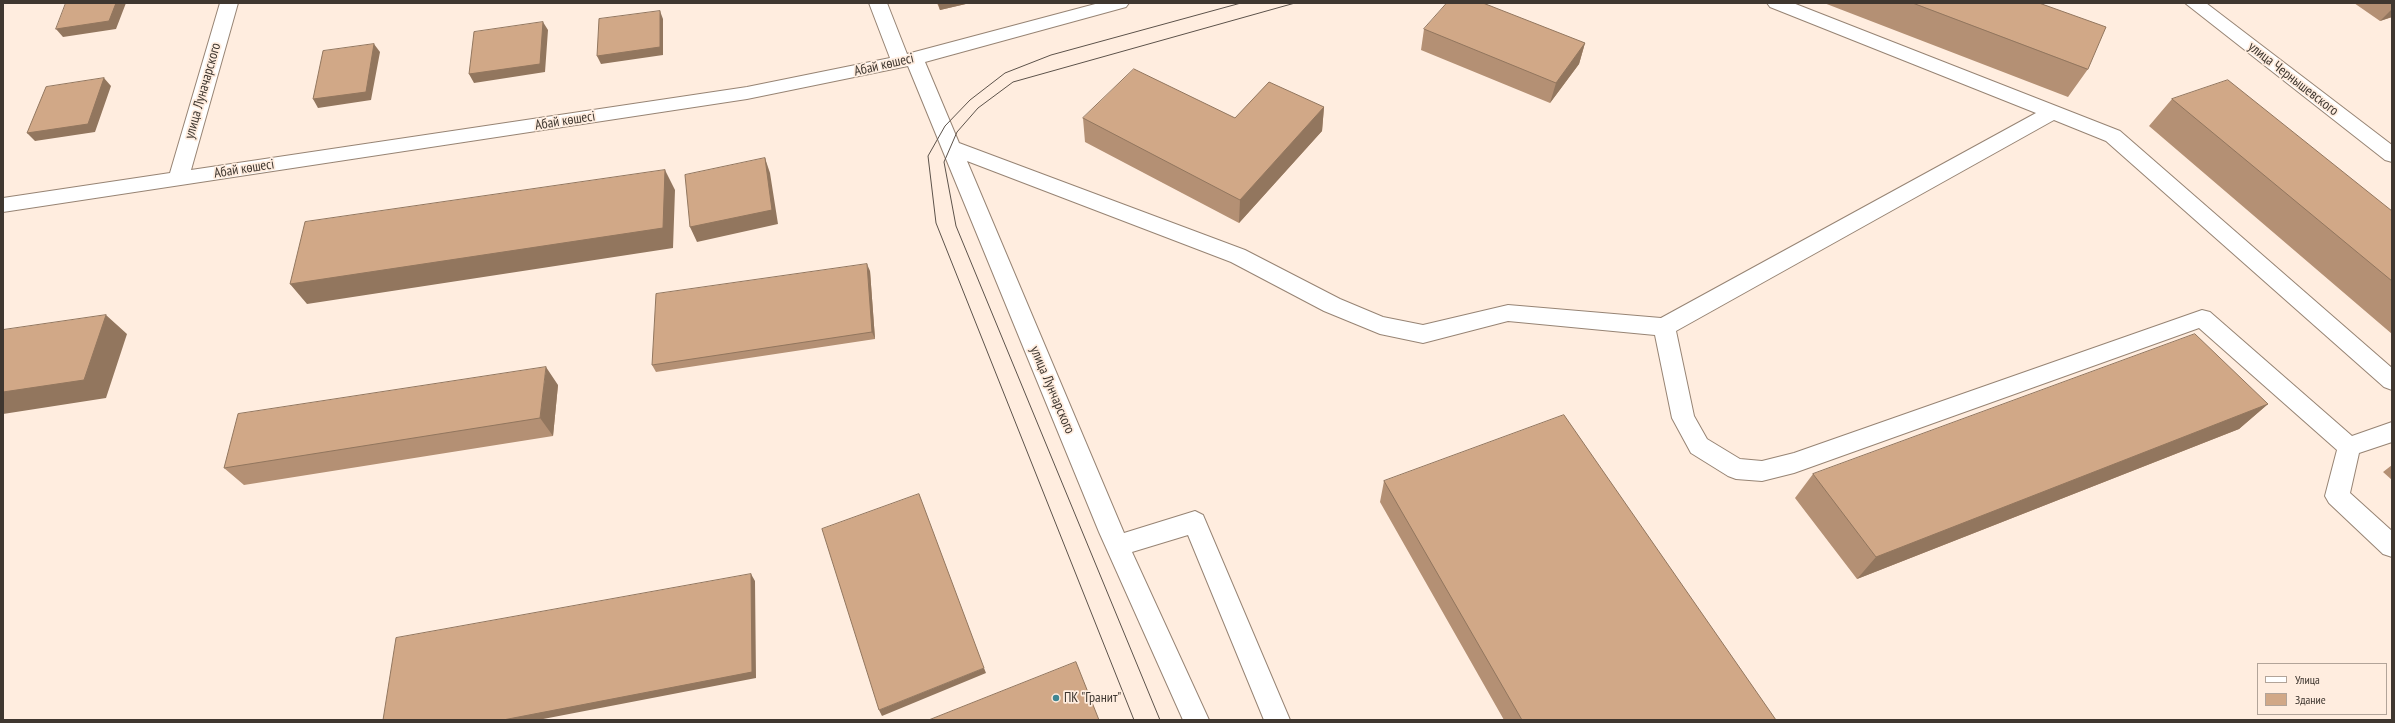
<!DOCTYPE html>
<meta charset="utf-8">
<style>
body{margin:0}
#map{position:relative;width:2395px;height:723px;overflow:hidden;background:#ffeddf;font-family:"PT Sans Narrow",sans-serif}
canvas{display:block}
.frame{position:absolute;inset:0;border:4px solid #3f3730;pointer-events:none}
.legend{position:absolute;left:2257px;top:663px;width:130px;height:52px;box-sizing:border-box;background:#ffeddf;border:1px solid #b2a499;margin:0;padding:5px 7px;list-style:none;font-size:12px;color:#3f3730}
.legend li{display:flex;align-items:center;gap:8px;height:20px}
.legend b{width:20px;border:1px solid #b2a499}
</style>
<div id="map">
<canvas width="2395" height="723"></canvas>
<div class="frame"></div>
<ul class="legend">
<li><b style="height:5px;background:#fff"></b>Улица</li>
<li><b style="height:11px;background:#d1a887"></b>Здание</li>
</ul>
</div>
<script>
const context = document.querySelector('canvas').getContext('2d');
context.lineJoin = 'round';
function trace(path, color, width, dash) { context.strokeStyle = color; context.lineWidth = width; context.lineCap = dash ? 'butt' : 'round'; context.setLineDash(dash || []); context.stroke(path); }
function paint(path, color) { context.fillStyle = color; context.fill(path, 'evenodd'); }
function drawText(font, color, halo, rows, align = 'center') {
  context.font = font + ' "PT Sans Narrow",sans-serif'; context.lineWidth = 3.5; context.setLineDash([]); context.textBaseline = 'middle'; context.strokeStyle = halo; context.fillStyle = color; for (const [text, x, y, turn = 0] of rows) {
    context.save(); context.translate(x, y); context.rotate((+turn || 0) * Math.PI / 180); context.textAlign = isNaN(turn) ? turn : align; if (halo) context.strokeText(text, 0, 0); context.fillText(text, 0, 0); context.restore();
  }
}
const minor = new Path2D(`
 M220 3H238L191 170 747 87 890 58 869 3H887L907 54 1099 3H1129L1126 7 925 62 959 143 1245 250 1340 299 1383 317 1423 325 1508 305 1661 318 2036 113 1770 7 1767 3H1793L2120 131 2392 368V390L2384 387 2106 141 2054 120 1676 331 1694 416 1707 439 1740 459 1762 461 1794 453 2202 310 2210 312 2352 436 2392 422V442L2359 453 2350 493 2392 531V557L2383 554 2329 503 2325 496 2337 450 2199 328 1794 473 1762 481 1736 479 1728 476 1691 453 1672 418 1655 335 1508 321 1423 343 1380 334 1324 311 1231 262 967 161 1124 533 1195 511 1203 515 1290 720H1264L1188 535 1132 552 1209 720H1183L1099 532 908 66 747 99 3 212V198L170 173Z
 M2185 3H2206L2392 145V162L2385 160Z`);
trace(minor, '#978474', 2);
paint(minor, '#fff');
trace(new Path2D(`
 M1134 720 936 223 928 156 945 126 970 100 1005 73 1051 55 1241 3
 M1160 720 956 226 944 162 957 132 978 108 1013 82 1295 3`), '#5c524a', 1);
paint(new Path2D(`
 M937 3H970L940 10Z
 M1824 3H2039L2088 69 2068 97Z
 M2354 3H2392V17L2380 21Z
 M1424 29 1585 43 1579 64 1550 103 1421 50Z
 M2172 99 2392 211V334L2149 126Z
 M1324 107 1322 131 1239 223 1085 142 1083 118H1235Z
 M870 271 875 339 656 372 652 365Z
 M558 385 553 436 244 485 224 468Z
 M2268 404 2239 429 1857 579 1795 498 1813 474Z
 M2392 465V480L2383 472Z
 M1384 481 1776 720H1504L1380 502Z`), '#b49074');
paint(new Path2D(`
 M116 3H126L116 29 63 37 56 29Z
 M938 3H970L940 10Z
 M2392 9V17L2380 21Z
 M660 11 663 19V55L601 64 597 56Z
 M543 22 548 30 545 72 474 83 469 74Z
 M1585 43 1579 64 1550 103 1556 83Z
 M374 44 380 52 371 100 318 108 313 99Z
 M104 78 111 86 95 132 35 141 27 133Z
 M1324 107 1322 131 1239 223 1240 200Z
 M765 158 770 173 778 224 697 242 690 227Z
 M665 170 675 190 673 248 307 304 290 284Z
 M867 264 870 271 875 339 872 332Z
 M106 315 127 334 106 398 3 414V392Z
 M546 367 558 385 553 436 540 418Z
 M2268 404 2239 429 1857 579 1876 557Z
 M751 574 755 581 756 678 538 720H503Z
 M984 668 986 673 882 716 879 710Z`), '#92765e');
const building = new Path2D(`
 M66 3H116L109 21 56 29Z
 M1447 3H1483L1585 43 1556 83 1424 29Z
 M1913 3H2039L2106 27 2088 69Z
 M660 11V47L597 56 599 19Z
 M543 22 540 64 469 74 474 32Z
 M374 44 366 92 313 99 323 51Z
 M1134 69 1235 118 1269 82 1324 107 1240 200 1083 118Z
 M104 78 88 124 27 133 46 87Z
 M2228 80 2392 211V281L2172 99Z
 M765 158 772 210 690 227 685 175Z
 M665 170 663 228 290 284 305 222Z
 M867 264 872 332 652 365 656 294Z
 M106 315 84 380 3 392V330Z
 M2195 334 2268 404 1876 557 1813 474Z
 M546 367 540 418 224 468 238 414Z
 M1564 415 1776 720H1522L1384 481Z
 M919 494 984 668 879 710 822 529Z
 M751 574 752 672 503 720H383L396 638Z
 M1076 662 1099 720H929Z`);
paint(building, '#d1a887');
trace(building, '#92765e', 1);
for (const [x, y, r, color] of [
 [1056,698,4,"#418692"]
]) { const dot = new Path2D(); dot.arc(x, y, r, 0, 2 * Math.PI); context.fillStyle = color; context.fill(dot); trace(dot, '#ffeddf', 1.5); }
drawText('14px', '#3f3730', '#ffeddf', [
 ["Абай көшесі",884,65,-13],
 ["улица Чернышевского",2293,79,38],
 ["улица Луначарского",203,91,-74],
 ["Абай көшесі",565,121,-9],
 ["Абай көшесі",244,169,-9],
 ["улица Лунчарского",1052,390,67]
]);
drawText('14px', '#3f3730', '#ffeddf', [
 ["ПК \"Гранит\"",1064,698]
], 'left');
</script>
